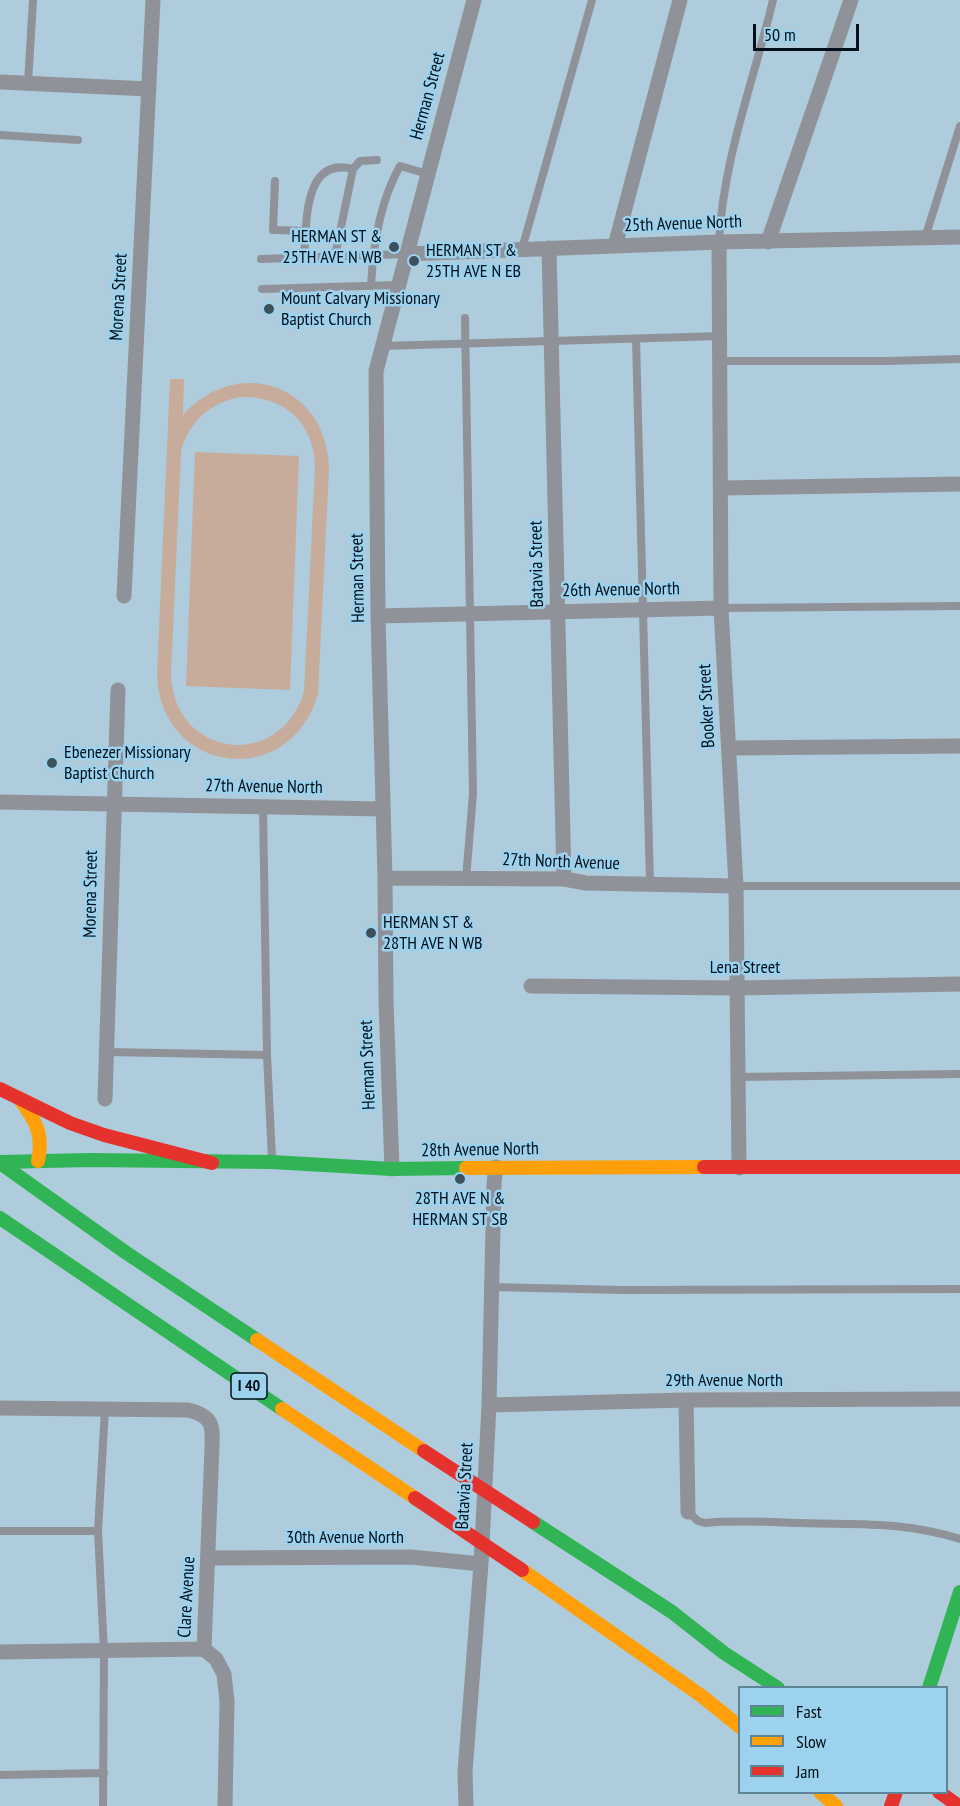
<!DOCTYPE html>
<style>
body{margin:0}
#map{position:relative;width:960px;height:1806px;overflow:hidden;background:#aeccdb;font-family:"PT Sans Narrow",sans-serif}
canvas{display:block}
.legend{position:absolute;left:738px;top:1686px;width:210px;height:108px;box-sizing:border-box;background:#9cd2ed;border:2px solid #5e8498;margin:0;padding:8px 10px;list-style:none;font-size:18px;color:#000f19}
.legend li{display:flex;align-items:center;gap:12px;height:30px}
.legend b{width:30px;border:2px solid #5e8498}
.scale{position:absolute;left:753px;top:24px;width:106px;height:27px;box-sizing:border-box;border:3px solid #000f19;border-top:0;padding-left:8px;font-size:18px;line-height:21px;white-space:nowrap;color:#000f19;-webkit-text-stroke:4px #9cd2ed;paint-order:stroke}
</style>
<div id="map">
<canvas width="960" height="1806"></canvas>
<ul class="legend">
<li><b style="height:8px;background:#30b455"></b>Fast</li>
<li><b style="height:8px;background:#ff9f0a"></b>Slow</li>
<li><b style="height:8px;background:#e5322d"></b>Jam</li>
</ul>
<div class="scale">50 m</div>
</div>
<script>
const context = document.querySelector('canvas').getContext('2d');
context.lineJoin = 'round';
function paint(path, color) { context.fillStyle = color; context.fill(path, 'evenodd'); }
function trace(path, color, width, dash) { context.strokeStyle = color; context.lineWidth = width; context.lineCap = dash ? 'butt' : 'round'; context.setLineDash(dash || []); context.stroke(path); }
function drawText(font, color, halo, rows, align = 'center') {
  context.font = font + ' "PT Sans Narrow",sans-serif'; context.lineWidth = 5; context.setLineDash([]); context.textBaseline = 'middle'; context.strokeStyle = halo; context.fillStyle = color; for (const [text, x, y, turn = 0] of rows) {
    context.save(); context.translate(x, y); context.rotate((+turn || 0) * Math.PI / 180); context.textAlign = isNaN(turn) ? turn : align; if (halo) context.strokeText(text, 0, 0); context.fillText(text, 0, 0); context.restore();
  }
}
paint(new Path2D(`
 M170 379H184L183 415C238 354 327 385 329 468L318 694C290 791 160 775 157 674ZM240 397C285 396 314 423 315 467L304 691C281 772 173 758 171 674L181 451C190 421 210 403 240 397Z
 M195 452 299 456 290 690 186 686Z`), '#c7ac9c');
trace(new Path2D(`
 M28 83 33 0
 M0 135 78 140
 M353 169 360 161 377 160
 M275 181 273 230 306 231
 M925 238 960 126
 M719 242C723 159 754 80 773 0
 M522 249 592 0
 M304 257C307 226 302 156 353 169L335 256
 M261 259 406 254
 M371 286C373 246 380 201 400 166L428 174
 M262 289 398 285
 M465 318 473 794 466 879
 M636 339 650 884
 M383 346 720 336
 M720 361H888L960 359
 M721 608 960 606
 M263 807 267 1055 272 1159
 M736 886H960
 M107 1052 267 1055
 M738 1077 960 1074
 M491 1287 622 1290 960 1289
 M688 1512 698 1521 705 1523C737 1520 769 1522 801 1523 859 1525 902 1521 960 1539
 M0 1531H98L105 1409
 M98 1531 104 1652 103 1806
 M0 1775 104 1773`), '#8f9299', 8);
trace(new Path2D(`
 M0 82 149 89
 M719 242 721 608 736 886 739 1168
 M768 242 851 0
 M615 246 680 0
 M549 248 564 879
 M406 254 719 242 960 237
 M722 488 960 484
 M124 596 153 0
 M378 616 721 608
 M730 748 960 746
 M0 802 383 809
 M385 878 564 879 586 883 736 886
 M531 986 737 988 960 984
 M105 1099 118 690
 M392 1169 386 1001 385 878 378 616 376 371 474 0
 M686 1400 688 1512
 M489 1405 686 1400 960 1399
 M0 1408 188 1410C212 1416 213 1424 212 1447L204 1649 216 1659 224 1674 227 1701 225 1806
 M208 1558 411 1557 481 1564
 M0 1652 204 1649
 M466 1806 465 1772 481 1564 489 1405 494 1183 496 1167`), '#8f9299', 15);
trace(new Path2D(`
 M0 1162 90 1160 272 1162 392 1169 466 1168
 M0 1163 125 1252 257 1340
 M0 1218 282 1409
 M533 1522 672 1612 724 1653 778 1688
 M929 1688 960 1592`), '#30b455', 14);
trace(new Path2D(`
 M19 1098C35 1120 44 1133 38 1161
 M466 1168 704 1167
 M257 1340 424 1451
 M282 1409 415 1498
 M522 1570 703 1697 740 1727
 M820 1792 836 1806`), '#ff9f0a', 14);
trace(new Path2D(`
 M0 1089 70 1123 104 1135 212 1163
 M704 1167H960
 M939 1792 959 1806
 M891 1806 896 1792`), '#e5322d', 14);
trace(new Path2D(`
 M424 1451 533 1522
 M415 1498 522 1570`), '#e5322d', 14);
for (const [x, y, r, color] of [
 [394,247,6,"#3d515d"],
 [414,261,6,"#3d515d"],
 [269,309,6,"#3d515d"],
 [52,763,6,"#3d515d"],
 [371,933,6,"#3d515d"],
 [460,1179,6,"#3d515d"]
]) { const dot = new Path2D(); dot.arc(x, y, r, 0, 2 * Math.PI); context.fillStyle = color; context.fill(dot); trace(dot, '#9cd2ed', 2); }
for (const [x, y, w] of [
 [249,1386,36]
]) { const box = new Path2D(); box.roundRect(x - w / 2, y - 13, w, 26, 4.5); context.fillStyle = '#9cd2ed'; context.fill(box); trace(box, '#000f19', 1.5); }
drawText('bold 16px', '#000f19', null, [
 ["I 40",249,1386]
]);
drawText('18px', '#000f19', '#9cd2ed', [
 ["Herman Street",428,96,-75],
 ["25th Avenue North",683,224,-2],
 ["Morena Street",119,297,-87],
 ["Batavia Street",537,564,-91],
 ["Herman Street",358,578,-91],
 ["26th Avenue North",621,590,-1],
 ["Booker Street",707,706,-93],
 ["27th Avenue North",264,787,1],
 ["27th North Avenue",561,862,2],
 ["Morena Street",91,894,-89],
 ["Lena Street",745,968],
 ["Herman Street",368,1065,-92],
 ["28th Avenue North",480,1150,-1],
 ["29th Avenue North",724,1381],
 ["Batavia Street",465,1486,-87],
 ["30th Avenue North",345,1538],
 ["Clare Avenue",187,1597,-87]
]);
drawText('18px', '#000f19', '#9cd2ed', [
 ["HERMAN ST &",382,237,"right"],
 ["25TH AVE N WB",382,258,"right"],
 ["HERMAN ST &",426,251],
 ["25TH AVE N EB",426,272],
 ["Mount Calvary Missionary",281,299],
 ["Baptist Church",281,320],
 ["Ebenezer Missionary",64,753],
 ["Baptist Church",64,774],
 ["HERMAN ST &",383,923],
 ["28TH AVE N WB",383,944],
 ["28TH AVE N &",460,1199,"center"],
 ["HERMAN ST SB",460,1220,"center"]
], 'left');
</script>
